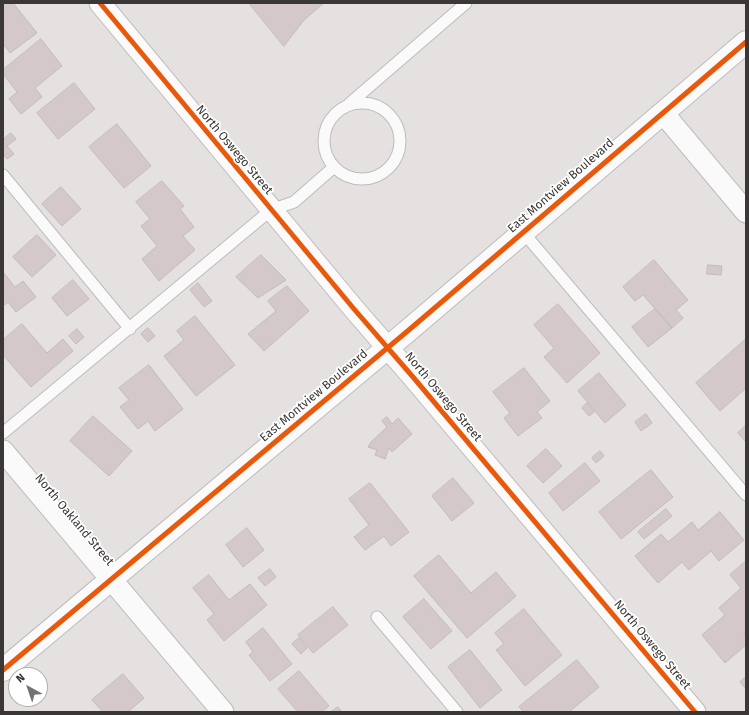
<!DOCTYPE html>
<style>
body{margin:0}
#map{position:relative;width:749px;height:715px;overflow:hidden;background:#e4e1e0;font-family:"Fira Sans",sans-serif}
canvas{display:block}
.frame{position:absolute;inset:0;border:4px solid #3a3736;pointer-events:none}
.north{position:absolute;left:8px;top:667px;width:40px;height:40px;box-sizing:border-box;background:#fff;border:1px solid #b0afaf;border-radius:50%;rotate:320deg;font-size:11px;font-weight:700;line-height:16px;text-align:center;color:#3a3736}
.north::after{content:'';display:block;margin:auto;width:14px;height:18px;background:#767272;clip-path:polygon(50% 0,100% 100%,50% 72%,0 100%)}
</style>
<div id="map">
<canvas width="749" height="715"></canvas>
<div class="frame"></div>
<div class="north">N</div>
</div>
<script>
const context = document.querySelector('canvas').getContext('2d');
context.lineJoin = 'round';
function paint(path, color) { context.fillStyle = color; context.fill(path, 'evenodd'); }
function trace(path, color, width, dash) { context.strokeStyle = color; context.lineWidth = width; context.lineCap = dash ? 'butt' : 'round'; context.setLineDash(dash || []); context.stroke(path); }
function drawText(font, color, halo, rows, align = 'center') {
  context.font = font + ' "Fira Sans",sans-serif'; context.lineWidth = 3.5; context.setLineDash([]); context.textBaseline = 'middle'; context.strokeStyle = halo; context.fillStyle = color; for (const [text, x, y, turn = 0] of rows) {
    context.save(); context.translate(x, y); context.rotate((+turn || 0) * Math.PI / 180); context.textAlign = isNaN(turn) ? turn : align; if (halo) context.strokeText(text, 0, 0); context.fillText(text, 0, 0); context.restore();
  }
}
const building = new Path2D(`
 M3 3H13L37 33 10 53 4 45 3 46Z
 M249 3H324L304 20 284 46Z
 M41 39 62 66 35 88 42 97 21 114 9 99 17 92 3 74V70Z
 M74 83 95 109 58 139 37 113Z
 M117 124 151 166 124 188 89 147Z
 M11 133 16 139 7 146 14 154 7 159 3 154V140Z
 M162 181 184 206 180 209 194 227 183 236 195 250 159 281 142 259 157 246 141 226 150 219 136 202Z
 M61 187 81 209 62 226 42 204Z
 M37 235 56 255 32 277 13 257Z
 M261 255 286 280 258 298 236 277Z
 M654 260 688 300 676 310 683 318 672 328 643 295 635 301 623 287Z
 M708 265 722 266 721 275 707 274Z
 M3 272 15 287 23 281 36 297 16 312 8 302 3 306Z
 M73 280 89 299 67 316 52 298Z
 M198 283 212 301 204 307 190 290Z
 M287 286 309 311 264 351 248 334 276 311 268 301Z
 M558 304 600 353 567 383 544 357 554 348 534 325Z
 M655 309 672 328 648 347 632 327Z
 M195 316 235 365 196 396 164 356 184 340 177 331Z
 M22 324 47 353 63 339 73 351 31 387 3 355V340Z
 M148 328 155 336 148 342 141 334Z
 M77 329 84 337 76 344 69 336Z
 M746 339V388L720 411 696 383Z
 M149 365 183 409 155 431 148 421 138 429 120 407 129 400 119 388Z
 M524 368 550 401 537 412 542 418 518 436 504 418 510 413 493 392Z
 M599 373 626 405 605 423 578 391Z
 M587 403 594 412 589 416 582 408Z
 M646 414 652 423 641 431 635 422Z
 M93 416 132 451 109 476 70 441Z
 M387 417 392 424 398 418 412 434 392 452 389 448 385 459 375 455 377 450 368 447 371 442 387 427 382 421Z
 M746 425V442L738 433Z
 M546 449 562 466 543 483 527 466Z
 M600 451 604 456 596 463 592 458Z
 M585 463 600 481 563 511 549 493Z
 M651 470 673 497 621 539 599 512Z
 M453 478 474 503 452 521 432 496Z
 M370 483 409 532 391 546 384 536 365 550 354 537 369 525 349 499Z
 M666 509 672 516 644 539 638 532Z
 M720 512 744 540 719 561 711 551 689 570 682 562 658 583 635 556 661 534 668 542 692 522 698 530Z
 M247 528 264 550 243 567 226 545Z
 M439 555 471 593 496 572 516 596 467 638 414 576Z
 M746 561V631L744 632 746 635V645L725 663 702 635 725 615 719 608 741 588 730 575Z
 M270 569 276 577 265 586 258 578Z
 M209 575 229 600 250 584 267 605 224 641 207 620 214 614 193 588Z
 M424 599 452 631 431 649 403 617Z
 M333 607 348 625 313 653 298 635Z
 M524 609 562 655 525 686 496 650 504 644 495 633Z
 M263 628 292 664 270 681 249 655 253 652 246 642Z
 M299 638 307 648 301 654 292 644Z
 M470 650 502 690 480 708 448 667Z
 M577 660 599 687 569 712H524L519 707Z
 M299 671 329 706 321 712H298L278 689Z
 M123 674 144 698 128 712H103L92 700Z
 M746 677V689L740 682Z
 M338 707 342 712H331Z`);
paint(building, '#d5c8ca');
trace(building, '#bfbcbc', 1);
const service = new Path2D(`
 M324 141a38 38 0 1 1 76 0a38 38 0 1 1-76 0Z
 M349 104 466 3
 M3 175 130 329
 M523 232 746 495
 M3 433 271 210 294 202 334 167
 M377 617 457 712`);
const minor = new Path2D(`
 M100 3 354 309 413 377 695 712
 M663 113 746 212
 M3 451 223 712`);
const secondary = new Path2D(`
 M3 670 410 329 746 42`);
trace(service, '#bebcbb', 13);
trace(minor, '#bebcbb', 23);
trace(secondary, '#bebcbb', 24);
trace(service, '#fbfafa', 11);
trace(minor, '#fbfafa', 21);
trace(secondary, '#fbfafa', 22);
trace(new Path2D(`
 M100 3 354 309 413 377 695 712
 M3 670 410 329 746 42`), '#e8590c', 5);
drawText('12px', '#3a3736', '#fff', [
 ["North Oswego Street",234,150,50],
 ["East Montview Boulevard",561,186,-41],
 ["East Montview Boulevard",314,396,-40],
 ["North Oswego Street",443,397,50],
 ["North Oakland Street",74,520,50],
 ["North Oswego Street",652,645,50]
]);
</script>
